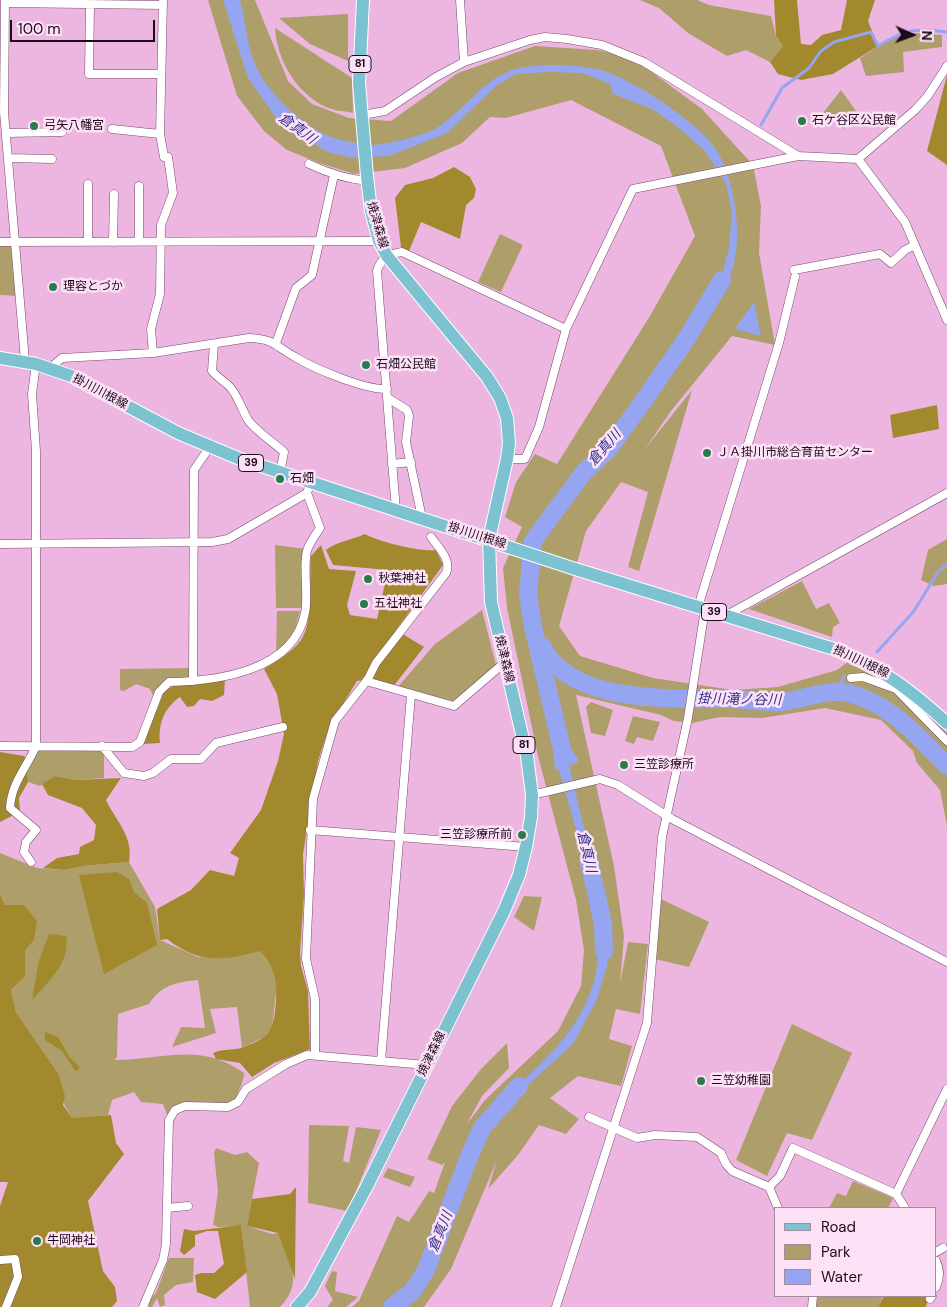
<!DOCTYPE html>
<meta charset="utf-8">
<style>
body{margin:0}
#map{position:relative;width:947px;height:1307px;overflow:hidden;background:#edb6e1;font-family:"DM Sans",sans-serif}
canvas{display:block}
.legend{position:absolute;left:774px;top:1207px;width:162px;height:90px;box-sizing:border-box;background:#fde1f7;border:1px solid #a38b9f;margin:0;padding:6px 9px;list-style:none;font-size:15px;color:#1d0a1a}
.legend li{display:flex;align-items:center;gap:10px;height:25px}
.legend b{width:25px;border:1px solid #a38b9f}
.north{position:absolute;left:887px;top:10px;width:50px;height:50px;-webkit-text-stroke:4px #fde1f7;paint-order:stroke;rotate:92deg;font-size:14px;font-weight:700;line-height:20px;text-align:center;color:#1d0a1a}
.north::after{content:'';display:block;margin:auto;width:18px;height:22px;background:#1d0a1a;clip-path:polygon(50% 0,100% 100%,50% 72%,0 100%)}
.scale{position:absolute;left:10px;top:20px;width:145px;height:22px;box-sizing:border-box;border:2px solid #1d0a1a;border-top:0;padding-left:6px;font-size:15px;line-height:18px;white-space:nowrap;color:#1d0a1a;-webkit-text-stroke:4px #fde1f7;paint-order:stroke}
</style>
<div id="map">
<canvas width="947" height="1307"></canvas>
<ul class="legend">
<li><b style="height:6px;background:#7cc2d0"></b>Road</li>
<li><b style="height:14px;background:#ae9f6a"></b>Park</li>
<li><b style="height:14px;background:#95a5f2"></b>Water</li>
</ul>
<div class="north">N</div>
<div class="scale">100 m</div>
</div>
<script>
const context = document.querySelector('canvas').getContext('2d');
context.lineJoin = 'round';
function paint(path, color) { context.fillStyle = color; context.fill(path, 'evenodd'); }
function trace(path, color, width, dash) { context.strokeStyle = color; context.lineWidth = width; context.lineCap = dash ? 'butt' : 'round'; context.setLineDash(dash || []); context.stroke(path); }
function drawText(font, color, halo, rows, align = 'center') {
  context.font = font + ' "DM Sans","Noto Sans JP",sans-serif'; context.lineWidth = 5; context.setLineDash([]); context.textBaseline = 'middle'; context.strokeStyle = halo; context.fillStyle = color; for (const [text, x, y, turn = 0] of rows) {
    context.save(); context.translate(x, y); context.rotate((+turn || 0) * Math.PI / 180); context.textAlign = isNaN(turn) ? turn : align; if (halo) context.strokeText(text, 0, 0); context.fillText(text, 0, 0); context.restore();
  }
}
paint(new Path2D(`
 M208 0H255L288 81 312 104 349 118 391 121 458 73 535 46 597 50 621 55 649 70 702 109 753 165 761 206 759 253 775 345 732 336 671 411 645 449 692 390 639 571 628 567 648 492 621 482 586 531 559 626 580 656 653 678 733 690 778 687 837 670 849 661 882 680 917 704 947 733V826L940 790 917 763 913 751 881 720 825 708 762 718 720 717 692 723 674 721 661 715 576 695 614 866 624 936 620 984 628 942 648 944 640 1014 616 1009 609 1039 632 1046 621 1086 578 1076 550 1098 579 1119 566 1134 539 1125 518 1155 488 1189 497 1160 451 1269 424 1307H352L359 1301 397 1216 409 1222 429 1191 434 1193 445 1162 442 1165 427 1159 452 1106 481 1069 507 1043 509 1068 482 1096 467 1124 485 1100 558 1031 581 986 584 950 576 900 538 756 507 608 503 568 522 527 505 517 516 482 535 454 557 464 650 316 695 236 661 146 571 100 506 118 490 117 462 143 405 168 355 174 322 164 287 150 264 131 237 96Z
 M640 0H697L709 5 771 16 776 36 783 46 770 62 746 50 727 56 688 33 659 8Z
 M348 14V61L310 44 279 18Z
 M275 28 352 78 353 113C345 111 334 111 326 107 296 93 277 60 275 28Z
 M901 32 942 35V47L903 52 904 72 866 76 860 58Z
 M841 90 856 111 844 129 823 113Z
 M500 234 523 245 501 292 478 282Z
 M0 242H16L20 296 0 295Z
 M947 539V584L934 586 921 580 928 550Z
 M275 545 307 549 306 608H276Z
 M802 581 816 609 829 603 840 623 833 627 832 637 749 609Z
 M482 610 496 665 457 701 449 704 396 689 435 644Z
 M277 611H300L294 634 276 656Z
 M193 668V679L167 684 154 698 150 689 136 684 124 691 120 690V669Z
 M591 702 613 710 605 736 591 733 586 707Z
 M633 716 660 722 653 741 637 737 634 744 625 741Z
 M35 748 99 749 104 755V778L75 780 55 776 40 786 28 782 27 764Z
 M0 853 37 868 65 870 83 866 129 862 155 907 160 940 198 957 260 950 271 966 277 984 272 1028 264 1037 242 1048 237 1007 210 1009 216 1033 172 1047 181 1027 205 1028 198 980C177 982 161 985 149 1004L118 1014 117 1057 114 1060C161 1060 200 1041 244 1073 244 1084 236 1092 236 1102L223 1107 181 1104 168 1117 163 1104 141 1102 134 1092 112 1100 108 1115 72 1119 63 1102 58 1073 16 1012 11 990 20 981 5 905 0 894Z
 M524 896 542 897 534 931 514 917Z
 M661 899 709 922 689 967 655 959Z
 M792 1024 852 1053 812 1140 787 1133 767 1176 736 1160Z
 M309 1125 349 1126 343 1161 349 1163 356 1127 381 1130 348 1211 308 1203Z
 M216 1148 235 1155 247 1152 259 1163 247 1226 272 1234 278 1233C289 1262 305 1281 280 1307H250L241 1226 218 1227 213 1225 218 1192 214 1153Z
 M388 1168 415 1177 410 1187 383 1177Z
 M853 1181 891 1197 893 1199 888 1208H829L837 1193 846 1196Z
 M169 1258H194L193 1282 176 1285 164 1295 165 1305 160 1307 157 1298 152 1307H149L150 1299 156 1293Z
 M332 1271 337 1272 335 1291 358 1297 346 1307H327L333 1300 325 1286Z
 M818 1296H883L878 1307H816Z`), '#ae9f6a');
paint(new Path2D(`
 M774 0H797L801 44 811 45 822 35 841 30 847 0H875L868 21 878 46 833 74 801 80 778 74 770 62 783 46 776 36Z
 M947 75V165L927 151Z
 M454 167 470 177 476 189 474 198 466 205 460 239 421 222 409 251 401 247 395 198 405 185 433 178Z
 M937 405 939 429 893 438 890 415Z
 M365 534C379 542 420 552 436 550L443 565 396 630 424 647 393 687 363 680 357 681 329 727 318 761 303 854 304 895 300 952 301 966 308 991 310 1049 274 1063 252 1077 240 1063 216 1059 213 1053C224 1048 233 1051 244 1047 249 1045 256 1042 261 1039 272 1032 273 1023 275 1012 278 988 277 969 260 951 222 961 199 964 167 939L160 940 157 909 191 890 210 870 234 876 239 858 230 853 261 810 278 761 284 734 277 694 264 669C276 661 293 652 301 640 314 622 309 578 311 556L321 545 329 569 356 571 347 605 350 615 377 619 388 570 333 565 326 550C338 541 352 540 365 534Z
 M225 679 224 695 212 701 200 699 194 706 187 707 180 697C164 708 158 724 160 743L142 744 164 692 173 686Z
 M0 752 24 756 27 760 28 782 19 798 20 812 0 822Z
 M55 776 75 780 121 778 106 800C116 821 134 837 129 862L83 866 65 870 43 868 57 858 79 854 80 847 94 840 96 825 82 808 48 795 42 784Z
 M117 872 129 879 134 892 147 903 157 945 104 974 79 875Z
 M0 894 5 905H24L37 921 34 940 25 950V976L11 990 16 1012 58 1073 65 1096 63 1105 72 1118 111 1115 116 1143 124 1154 88 1201 103 1271 115 1287 117 1301 112 1307H0V1206L8 1182H0Z
 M49 934 66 936C71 962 48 982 32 1000L39 960Z
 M45 1032 58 1037 70 1058 80 1067 76 1072 62 1051 45 1040Z
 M296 1187 295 1279 278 1233 247 1226 252 1199 290 1194Z
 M241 1225 247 1272 215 1299 197 1292 195 1275 201 1273H214L224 1264 218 1231H207L195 1235V1246L184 1255 180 1251 184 1229 194 1231Z
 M884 1296H929L926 1307H878Z`), '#a2892d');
paint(new Path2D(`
 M223 0H240C246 20 246 44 255 64 267 94 309 133 341 140 351 142 364 145 374 145 388 144 421 136 433 130 460 115 478 85 507 72 531 62 580 64 604 71 637 82 703 125 719 154 731 178 736 203 737 229 739 271 719 310 688 336L723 272 729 247 732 212 726 183 704 150 678 127 652 109 613 94 610 84 583 73 548 72 516 74 497 85 447 133 389 156 353 158 328 152 280 123 248 78Z
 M754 302 761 336 735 329Z
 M551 721 578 759 577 763 569 766 598 886 592 884 559 770 555 769Z
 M597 923 601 927 607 926V966L597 999 573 1044 529 1084 495 1108C535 1068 584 1032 596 973 599 957 597 939 597 923Z`), '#95a5f2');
trace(new Path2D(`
 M761 125 782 88 809 68 821 51 834 42 871 32 878 46C906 29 915 28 947 32
 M877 652 914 611 938 572 947 564
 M833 693 845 676`), '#95a5f2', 3);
trace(new Path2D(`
 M542 646C571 704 667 698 723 699 742 699 761 702 780 702 801 701 826 688 848 693 890 703 917 736 947 766
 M563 753 533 627 528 594 533 541 585 471 608 450 642 403 687 338 722 280
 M589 861 603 923 604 951
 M392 1307 412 1292 426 1270 469 1157 482 1128 519 1086`), '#95a5f2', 18);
const minor = new Path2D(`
 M5 0 4 112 25 361
 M460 0 464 62
 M5 3 163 5
 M90 5 89 74H161
 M362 115 385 111 436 77 464 62 530 40 545 37 567 39 602 45 644 62 798 156
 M112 129 160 134
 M6 133 62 132
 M8 158 52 159
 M858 159 905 222 947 320
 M309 164C328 173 346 179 368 181
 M88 184V242
 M139 241V186
 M0 242 379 241
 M113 242 114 194
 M794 270 880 254 891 263 905 250 915 245
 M276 343 296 288 312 275 334 175
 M214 344 212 371C218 378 224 381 230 387 237 394 243 412 248 420 255 430 274 443 284 452L280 473
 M153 353 151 329 160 294 161 225 173 193 168 157H164L160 134 163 0
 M49 369 62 358 153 353 249 338C275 339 275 346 295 357 315 369 365 390 387 389
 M388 398 407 410 409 416 406 442 422 518
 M507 459H525L539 427 566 329 633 189 798 156 858 159 915 110 927 97 947 66
 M392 464 411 462
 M396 511 377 271C381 258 389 254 402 252L566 329
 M0 544 212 542 228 539 307 493 308 490
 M698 607 779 343 795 277
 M727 615 947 493
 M851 678 863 677 896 689 947 741
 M193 681 194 470 209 448
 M366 681 454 706 504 663
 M0 746 132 747 140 742 159 692 169 682C218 681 294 671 305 613 309 596 302 562 308 548 311 541 316 534 320 528L307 493
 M102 746 124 773 144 776 153 773 171 759H201L216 743 283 727
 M532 795 600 779 618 785 672 819 947 962
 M310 830 526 847
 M31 862 24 852 26 842 36 830 10 808C11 784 27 767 36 746V451L32 394 36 364
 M315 1055V999L306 959 313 799 335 721 368 679 376 663 446 573C452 560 438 547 431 537
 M381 1061 411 695
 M589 1117 637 1138 655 1135 697 1137 721 1153 726 1164 732 1171 769 1187 778 1208
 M769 1187 780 1176 793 1148 896 1194 947 1089
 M896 1194 905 1208
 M167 1208 188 1206
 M936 1252 943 1248
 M0 1260 15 1259 18 1277 6 1307
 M936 1261C940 1269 940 1278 936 1287
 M930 1299 932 1296
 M143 1307 163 1260 166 1244 169 1120 175 1110 185 1106 228 1107 238 1102 246 1089 286 1064 307 1055 427 1065
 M556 1307 647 1023 662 837 688 718 705 609
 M812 1307 813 1296`);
const primary = new Path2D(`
 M0 358 36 364 71 376 178 433 240 459 572 568 834 649C883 669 908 688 947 723
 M297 1307 310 1292 366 1188 504 911 519 875 526 847 531 817 532 795 527 756 491 602 489 539 507 459 509 443 507 418 500 398 487 377 387 256 379 241 371 211 367 176 359 83 363 0`);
trace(minor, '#78486f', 9);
trace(primary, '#fff', 14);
trace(minor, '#fff', 8);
trace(primary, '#7cc2d0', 12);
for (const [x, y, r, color] of [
 [802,121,5,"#2a7b4b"],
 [34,126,5,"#2a7b4b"],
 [53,287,5,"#2a7b4b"],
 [366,365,5,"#2a7b4b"],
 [707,453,5,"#2a7b4b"],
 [280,479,5,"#2a7b4b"],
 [368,579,5,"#2a7b4b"],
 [364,604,5,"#2a7b4b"],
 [624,765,5,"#2a7b4b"],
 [522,835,5,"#2a7b4b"],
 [701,1081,5,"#2a7b4b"],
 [37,1241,5,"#2a7b4b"]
]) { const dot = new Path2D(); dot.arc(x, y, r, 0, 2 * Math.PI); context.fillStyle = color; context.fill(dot); trace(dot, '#fde1f7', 2); }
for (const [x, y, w] of [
 [360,64,22],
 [251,463,25],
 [714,612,25],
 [524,745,22]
]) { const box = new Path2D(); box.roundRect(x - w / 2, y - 8.5, w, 17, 4); context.fillStyle = '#fde1f7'; context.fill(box); trace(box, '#1d0a1a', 1); }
drawText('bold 11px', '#1d0a1a', null, [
 ["81",360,64],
 ["39",251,463],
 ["39",714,612],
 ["81",524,745]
]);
drawText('12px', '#1d0a1a', '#fde1f7', [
 ["石ケ谷区公民館",812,121],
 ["弓矢八幡宮",44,126],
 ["理容とづか",63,287],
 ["石畑公民館",376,365],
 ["ＪＡ掛川市総合育苗センター",717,453],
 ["石畑",290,479],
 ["秋葉神社",378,579],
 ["五社神社",374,604],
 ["三笠診療所",634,765],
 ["三笠診療所前",512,835,"right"],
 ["三笠幼稚園",711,1081],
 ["牛岡神社",47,1241]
], 'left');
drawText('12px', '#1d0a1a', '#fde1f7', [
 ["焼津森線",377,225,74],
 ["掛川川根線",100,392,28],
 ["掛川川根線",477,536,18],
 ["焼津森線",504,659,77],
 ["掛川川根線",861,662,25],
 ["焼津森線",432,1054,-64]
]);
drawText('italic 14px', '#2c3189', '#fde1f7', [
 ["倉真川",297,129,36],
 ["倉真川",605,448,-49],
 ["掛川滝ノ谷川",739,700,1],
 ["倉真川",586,852,77],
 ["倉真川",441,1232,-68]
]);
</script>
